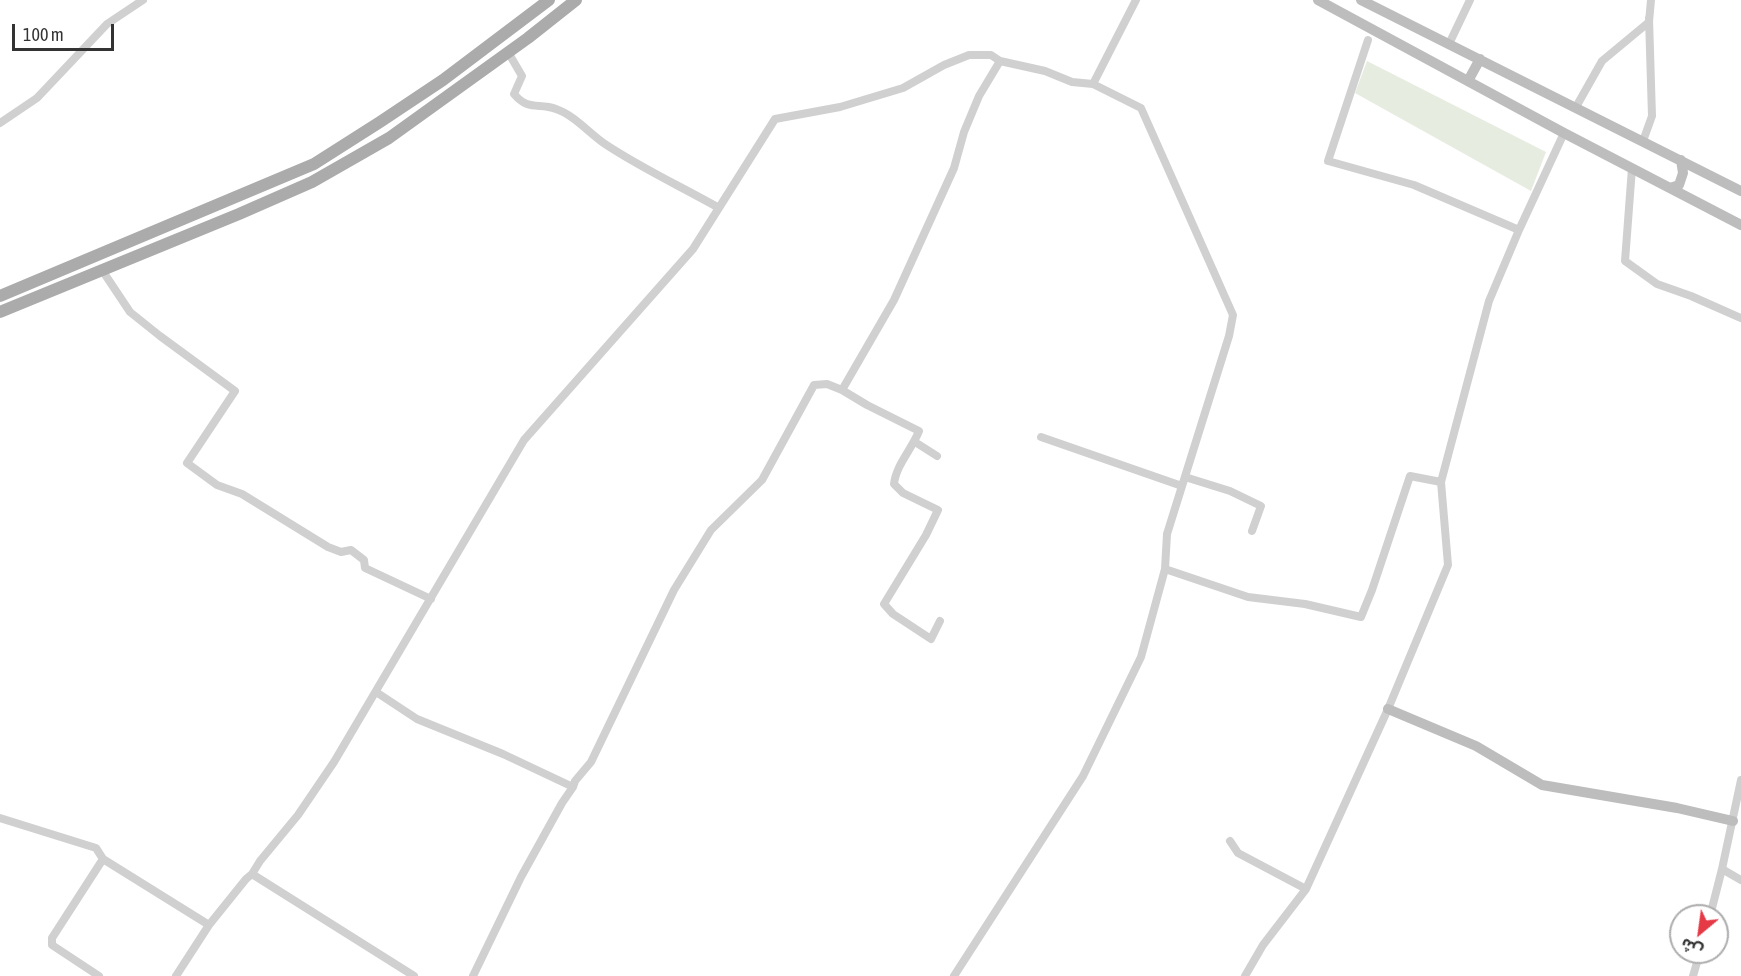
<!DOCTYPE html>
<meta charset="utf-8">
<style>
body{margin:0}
#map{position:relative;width:1741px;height:976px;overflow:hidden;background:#fff;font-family:"Asap Condensed","Noto Sans Arabic",sans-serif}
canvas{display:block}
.north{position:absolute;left:1669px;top:904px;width:60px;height:60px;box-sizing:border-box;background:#fff;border:2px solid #adadad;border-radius:50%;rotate:209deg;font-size:16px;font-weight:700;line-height:24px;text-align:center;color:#333}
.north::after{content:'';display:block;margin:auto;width:21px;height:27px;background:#e63946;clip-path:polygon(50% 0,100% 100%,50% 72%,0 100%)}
.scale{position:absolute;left:12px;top:24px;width:102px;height:27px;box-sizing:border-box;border:3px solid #333;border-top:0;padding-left:8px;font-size:18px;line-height:21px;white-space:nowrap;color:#333;-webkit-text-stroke:4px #fff;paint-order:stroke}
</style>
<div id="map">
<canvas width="1741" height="976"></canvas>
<div class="north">ش</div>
<div class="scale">100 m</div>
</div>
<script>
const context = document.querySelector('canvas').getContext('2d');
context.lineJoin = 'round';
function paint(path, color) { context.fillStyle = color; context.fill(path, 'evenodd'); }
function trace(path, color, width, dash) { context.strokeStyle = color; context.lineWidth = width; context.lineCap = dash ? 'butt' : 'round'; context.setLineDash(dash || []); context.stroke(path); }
paint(new Path2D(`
 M1367 61 1546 152 1531 191 1355 93Z`), '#e6ecdf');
trace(new Path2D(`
 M1368 40 1328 161 1414 185 1519 230
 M1449 44 1470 0
 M508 52 522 76 514 94C529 112 539 102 556 109 574 115 589 133 605 144 641 168 682 187 719 208
 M1093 84 1136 0
 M1576 107 1602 61 1649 22 1651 0
 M0 123 37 98 107 24 143 0
 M1643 141 1652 116 1649 18
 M1632 168 1625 261 1657 284 1691 296 1741 318
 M102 270 130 312 160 336 235 391 187 463 217 485 242 494 328 547 341 552 351 550 364 560 365 568 431 599
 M842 390 867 405 919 431C912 449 896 465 894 484L903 493 938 510 926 535 884 604 893 614 931 639 940 621
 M1041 437 1182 486
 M915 442 937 456
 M1185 477 1230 491 1261 506 1252 531
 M1165 569 1248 597 1305 604 1361 617 1372 590 1410 476 1441 482
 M376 692 417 719 503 754 573 787
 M0 818 96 848 103 859 209 925
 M1230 841 1238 853 1306 889
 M1722 869 1741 880
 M252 874 414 976
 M1710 916 1722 869 1741 780
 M99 976 52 945V938L103 859
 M176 976 209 925 246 879 252 874 260 861 298 815 334 762 524 440 693 249 775 119 840 107 903 88 944 65 969 55H991L1000 61
 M473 976 521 877 562 803 573 787 575 781 591 762 674 590 711 530 762 480 814 385 827 384 842 390 894 300 954 168 964 132 979 96 1000 61 1045 71 1072 82 1093 84 1141 108 1233 315 1229 336 1167 534 1165 569 1141 657 1083 776 954 976
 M1245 976 1263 945 1306 889 1388 709 1448 565 1441 482 1489 301 1519 230 1564 133
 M1693 976 1700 952`), '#d0d0d0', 8);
trace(new Path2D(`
 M1318 0 1564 133 1741 225
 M1361 0 1741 191
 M1468 81 1480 59
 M1670 188 1679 185 1683 173 1681 160
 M1388 709 1476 746 1542 785 1677 808 1733 821`), '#bdbdbd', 10);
trace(new Path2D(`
 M0 296 314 164 380 122 443 80 549 0
 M0 312 239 214 312 182 389 138 528 38 576 0`), '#ababab', 12);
</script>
